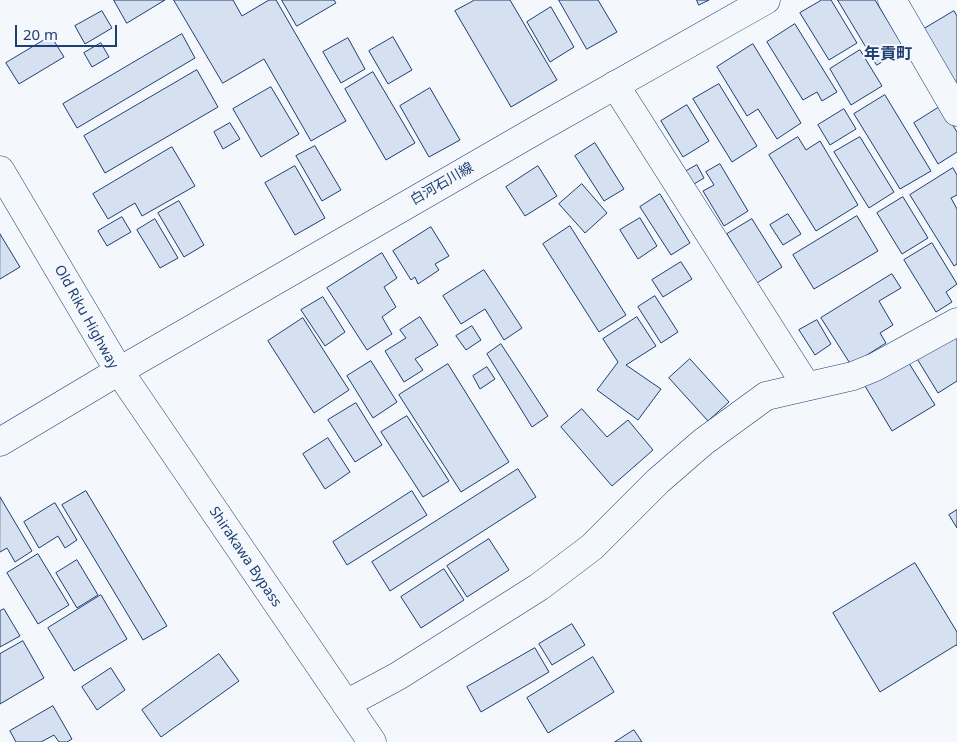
<!DOCTYPE html>
<meta charset="utf-8">
<style>
body{margin:0}
#map{position:relative;width:957px;height:742px;overflow:hidden;background:#f4f7fb;font-family:"Noto Sans",sans-serif}
canvas{display:block}
.scale{position:absolute;left:15px;top:25px;width:102px;height:22px;box-sizing:border-box;border:2px solid #1d3f73;border-top:0;padding-left:6px;font-size:15px;line-height:18px;white-space:nowrap;color:#1d3f73;-webkit-text-stroke:4px #f4f7fb;paint-order:stroke}
</style>
<div id="map">
<canvas width="957" height="742"></canvas>
<div class="scale">20 m</div>
</div>
<script>
const context = document.querySelector('canvas').getContext('2d');
context.lineJoin = 'round';
function paint(path, color) { context.fillStyle = color; context.fill(path, 'evenodd'); }
function trace(path, color, width, dash) { context.strokeStyle = color; context.lineWidth = width; context.lineCap = dash ? 'butt' : 'round'; context.setLineDash(dash || []); context.stroke(path); }
function drawText(font, color, halo, rows, align = 'center') {
  context.font = font + ' "Noto Sans","Noto Sans JP",sans-serif'; context.lineWidth = 4; context.setLineDash([]); context.textBaseline = 'middle'; context.strokeStyle = halo; context.fillStyle = color; for (const [text, x, y, turn = 0] of rows) {
    context.save(); context.translate(x, y); context.rotate((+turn || 0) * Math.PI / 180); context.textAlign = isNaN(turn) ? turn : align; if (halo) context.strokeText(text, 0, 0); context.fillText(text, 0, 0); context.restore();
  }
}
const building = new Path2D(`
 M114 0H165L127 23Z
 M174 0H233L242 16 269 0H276L346 121 311 141 264 59 223 83Z
 M282 0H334L336 3 297 26Z
 M475 0H510L557 80 511 107 455 11Z
 M559 0H598L617 32 587 49Z
 M697 0H709L699 5Z
 M822 0H831L857 43 829 60 800 13Z
 M838 0H875L904 48 877 65Z
 M551 7 574 47 550 62 527 22Z
 M102 11 112 28 85 44 75 26Z
 M954 11 957 16V86L924 29Z
 M795 24 837 92 822 101 817 92 803 100 767 42Z
 M182 34 195 58 77 128 63 104Z
 M51 36 64 57 19 84 6 63Z
 M393 37 412 70 388 84 369 51Z
 M348 38 365 69 341 83 323 52Z
 M101 43 109 57 92 67 84 53Z
 M753 44 801 123 777 139 758 109 747 116 717 67Z
 M860 50 882 86 851 105 830 69Z
 M197 70 218 107 105 173 84 136Z
 M373 72 415 143 386 160 345 89Z
 M719 84 757 146 732 162 693 99Z
 M271 87 299 134 261 157 233 109Z
 M430 88 460 140 429 157 400 106Z
 M885 95 931 171 900 189 854 114Z
 M687 105 709 141 683 157 661 121Z
 M941 106 957 132V152L938 164 914 123Z
 M844 109 856 129 830 145 818 125Z
 M230 123 240 139 223 149 214 132Z
 M798 137 806 150 820 141 858 205 816 231 769 155Z
 M860 137 894 192 869 208 834 152Z
 M595 143 624 189 604 201 575 156Z
 M315 146 341 190 322 201 296 156Z
 M172 147 195 186 142 216 135 203 108 219 93 194Z
 M720 164 748 211 724 226 703 191 714 185 706 172Z
 M697 165 704 178 689 187 681 174Z
 M295 166 325 218 295 235 265 183Z
 M538 166 557 196 525 216 506 187Z
 M953 168 957 175V195L951 198 957 209V264L954 266 910 195Z
 M582 184 607 213 585 233 559 204Z
 M660 194 690 243 671 255 640 207Z
 M903 197 928 238 902 254 877 213Z
 M179 201 204 245 184 257 158 213Z
 M788 214 801 234 783 245 770 225Z
 M857 216 878 251 814 289 793 255Z
 M122 217 131 232 107 246 98 231Z
 M640 218 657 246 638 259 620 230Z
 M155 219 178 258 160 268 137 230Z
 M752 219 782 267 757 283 727 234Z
 M570 226 626 315 599 332 543 244Z
 M431 227 449 256 435 264 439 270 418 284 415 277 411 280 393 251Z
 M0 234 20 267 0 279Z
 M932 243 957 284 946 292 952 302 936 312 904 260Z
 M382 253 397 278 384 287 396 307 382 317 392 334 367 350 327 288Z
 M681 262 692 279 663 297 652 280Z
 M484 270 522 328 504 340 485 309 461 324 443 296Z
 M892 274 901 288 879 301 893 325 880 333 886 343 851 365 821 318Z
 M655 296 678 332 661 343 638 307Z
 M323 297 345 332 325 346 301 310Z
 M420 317 438 345 415 359 423 370 404 382 385 351 406 338 400 330Z
 M637 317 656 346 626 365 661 389 638 420 597 390 618 362 603 339Z
 M303 318 349 390 314 413 268 341Z
 M817 320 831 344 815 355 799 330Z
 M472 326 481 340 466 350 456 336Z
 M957 331V381L938 393 916 357Z
 M501 344 548 416 532 427 487 354Z
 M690 359 729 402 708 421 669 378Z
 M907 360 935 405 892 431 865 386Z
 M371 361 397 402 373 418 347 376Z
 M448 364 509 462 461 492 399 395Z
 M487 367 495 379 480 389 473 376Z
 M356 403 382 445 355 462 328 420Z
 M582 409 607 437 628 420 653 450 612 486 561 427Z
 M407 416 449 481 423 497 381 432Z
 M328 438 350 472 325 489 303 454Z
 M518 469 536 497 390 591 372 562Z
 M86 491 167 626 143 640 62 505Z
 M412 491 427 515 347 565 333 542Z
 M0 497 32 551 15 562 7 548 0 552Z
 M55 503 77 540 65 548 58 536 39 548 24 522Z
 M957 510V528L949 515Z
 M489 539 509 570 467 597 447 566Z
 M38 554 69 605 38 624 7 573Z
 M77 560 98 595 77 608 56 573Z
 M915 563 957 632V646L956 645 880 692 833 613Z
 M444 569 464 600 421 628 401 597Z
 M101 595 127 639 74 671 48 628Z
 M4 609 20 636 0 647V611Z
 M572 624 585 645 552 665 539 644Z
 M23 641 44 678 0 704V654Z
 M535 648 549 672 481 712 467 687Z
 M219 654 239 681 161 737 142 710Z
 M593 657 614 692 548 733 527 698Z
 M111 668 125 690 97 710 82 687Z
 M53 706 72 739 67 742H59L54 735 41 742H16L10 731Z
 M634 730 642 742H615Z`);
paint(building, '#d5e0f0');
trace(building, '#1d3f73', 1);
const street = new Path2D(`
 M892 0 957 112
 M615 85 802 379 805 386
 M346 704 398 676 539 587 592 547 658 481 703 442 766 396 853 376 875 367 957 322`);
const secondary = new Path2D(`
 M0 442 119 371`);
const primary = new Path2D(`
 M119 371 545 125 766 0`);
const highway = new Path2D(`
 M0 170 119 371 372 742`);
trace(street, '#1d3f73', 29);
trace(secondary, '#1d3f73', 29);
trace(primary, '#1d3f73', 29);
trace(highway, '#1d3f73', 29);
trace(street, '#f4f7fb', 28);
trace(secondary, '#f4f7fb', 28);
trace(primary, '#f4f7fb', 28);
trace(highway, '#f4f7fb', 28);
drawText('14px', '#1d3f73', '#f4f7fb', [
 ["白河石川線",442,184,-30],
 ["Old Riku Highway",86,317,61],
 ["Shirakawa Bypass",245,557,56]
]);
drawText('bold 16px', '#1d3f73', '#f4f7fb', [
 ["年貢町",888,54]
]);
</script>
